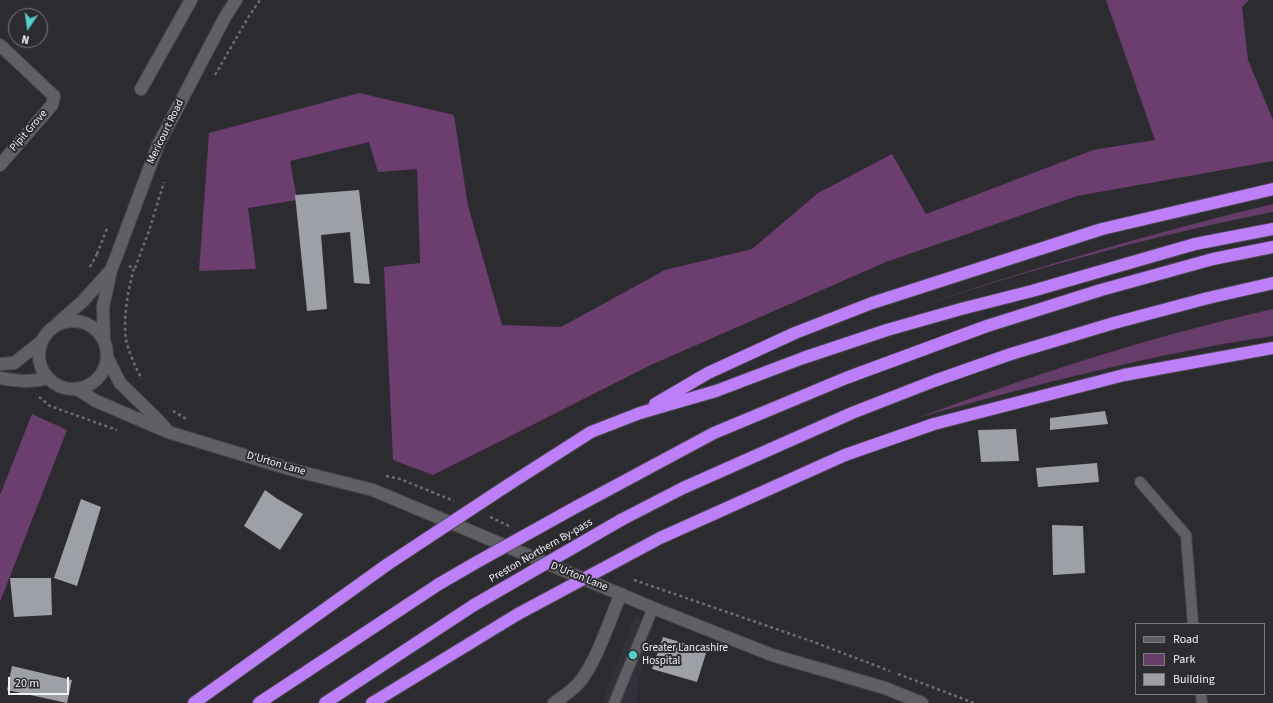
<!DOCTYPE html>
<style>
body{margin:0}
#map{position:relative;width:1273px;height:703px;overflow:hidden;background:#2b2b30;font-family:"Source Sans 3",sans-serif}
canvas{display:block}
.legend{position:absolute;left:1135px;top:623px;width:130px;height:72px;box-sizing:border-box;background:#2b2b30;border:1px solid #7a7a7f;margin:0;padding:5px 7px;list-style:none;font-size:12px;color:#f1f1f5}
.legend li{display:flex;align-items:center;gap:8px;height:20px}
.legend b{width:20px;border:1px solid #7a7a7f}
.north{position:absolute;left:8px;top:8px;width:40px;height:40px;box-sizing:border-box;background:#2b2b30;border:1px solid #7a7a7f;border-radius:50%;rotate:193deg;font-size:11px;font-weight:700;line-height:16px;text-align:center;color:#f1f1f5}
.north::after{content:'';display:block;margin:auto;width:14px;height:18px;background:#54cdc6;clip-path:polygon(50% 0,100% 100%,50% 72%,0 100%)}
.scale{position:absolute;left:8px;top:677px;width:61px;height:18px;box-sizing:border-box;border:2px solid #f1f1f5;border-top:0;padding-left:5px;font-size:12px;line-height:14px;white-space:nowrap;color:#f1f1f5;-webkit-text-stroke:3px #2b2b30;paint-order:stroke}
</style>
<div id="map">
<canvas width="1273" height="703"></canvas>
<ul class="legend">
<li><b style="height:5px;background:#605f66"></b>Road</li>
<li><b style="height:11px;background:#663c68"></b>Park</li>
<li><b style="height:11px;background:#9ea0a7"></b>Building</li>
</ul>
<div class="north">N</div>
<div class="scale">20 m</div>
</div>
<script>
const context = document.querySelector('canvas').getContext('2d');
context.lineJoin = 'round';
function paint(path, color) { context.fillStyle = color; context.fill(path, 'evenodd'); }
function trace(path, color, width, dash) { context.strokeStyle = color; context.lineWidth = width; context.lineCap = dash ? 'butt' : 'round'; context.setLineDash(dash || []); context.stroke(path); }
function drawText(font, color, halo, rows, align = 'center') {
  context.font = font + ' "Source Sans 3",sans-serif'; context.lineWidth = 4; context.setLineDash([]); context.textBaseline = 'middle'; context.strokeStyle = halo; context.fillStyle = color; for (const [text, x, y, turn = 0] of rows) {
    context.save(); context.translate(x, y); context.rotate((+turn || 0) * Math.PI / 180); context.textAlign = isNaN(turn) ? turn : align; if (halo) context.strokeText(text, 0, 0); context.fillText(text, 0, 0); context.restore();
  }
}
paint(new Path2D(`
 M635 615 654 624 638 685 637 703H602Z`), '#31313c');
paint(new Path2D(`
 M1273 204V212C1145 237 1024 272 901 312 1024 271 1147 234 1273 204Z
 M1273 309V336C1152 354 1034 385 917 418 1033 375 1151 336 1273 309Z`), '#663c68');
paint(new Path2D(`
 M1106 0H1249L1242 7 1248 60 1273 120V161L1077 196 886 262 653 364 433 475 393 460 384 267 420 263 417 169 378 172 369 142 290 161 297 200 248 208 256 269 199 271 209 133 359 93 454 115 468 206 502 325 561 327 665 270 752 249 818 193 892 154 926 214 1093 150 1155 140Z
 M32 414 67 430 0 602V495Z`), '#6c3d6f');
paint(new Path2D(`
 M359 190 370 284 354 283 350 232 321 235 327 309 307 311 295 195Z
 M1105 411 1108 424 1050 430V418Z
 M1016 429 1019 461 981 462 978 430Z
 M1097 463 1099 482 1038 487 1036 468Z
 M265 490 276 498 303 514 280 550 244 526Z
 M81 499 101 507 77 586 54 578Z
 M1052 525 1083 526 1085 573 1053 575Z
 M10 578H51L52 615 14 617Z
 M663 637 707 650 697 682 652 669Z
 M12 666 72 680 67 703 7 690Z`), '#9ea0a7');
const lane = new Path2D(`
 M1140 482 1186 535 1193 624
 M1201 694 1202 703
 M614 703 653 608`);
const street = new Path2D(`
 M0 45 54 96 52 105 0 165
 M141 89 191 0
 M0 364 14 363 42 341
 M0 378C17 381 31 383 48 378
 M554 703C564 696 575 689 582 679 599 655 609 621 621 594`);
const secondary = new Path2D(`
 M39 355a34 34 0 1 1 68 0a34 34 0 1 1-68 0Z
 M58 323 83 301 110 271
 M104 340 103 307 111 270 115 260 158 145 225 17 236 0
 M108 359 120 383 156 418 166 429
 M77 389 96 401 168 432 293 470 373 490 653 608 772 655 885 688 922 703`);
const highway = new Path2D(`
 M655 404 708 373 795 333 872 303 1102 229 1273 189
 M508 485 591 432 640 413 716 391 803 358 887 330 961 309 1032 291 1195 244 1273 229
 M576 507 714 433 846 378 987 326 1101 290 1213 259 1273 247
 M621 520 683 488 852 413 934 381 1011 354 1114 323 1208 298 1273 283
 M660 538 845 455 934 424 1124 375 1273 348
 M194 703 388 564
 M259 703 439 584
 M325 703 474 605
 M372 703 518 614`);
trace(lane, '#48484d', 12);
trace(street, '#48484d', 14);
trace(secondary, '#48484d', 14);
trace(highway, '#48484d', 14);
trace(new Path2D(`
 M215 75 249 16 260 0
 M97 254 108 226
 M129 266 134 268C128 291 123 315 126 339 127 348 137 371 142 379
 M90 267 97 254 100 255
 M135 268 149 231 164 182
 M39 397 50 406 117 430
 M173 411 188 420
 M386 476 400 479 454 501
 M490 517 509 526
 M634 580 811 641 890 671
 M898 674 974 703`), '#6c6c71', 2.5, [3, 3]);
trace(lane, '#605f66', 10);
trace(street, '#605f66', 12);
trace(secondary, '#605f66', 12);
trace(highway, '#bd7ff7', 12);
const highwayBridge = new Path2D(`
 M388 564 508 485
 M439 584 477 562 576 507
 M474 605 621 520
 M518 614 660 538`);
trace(highwayBridge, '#48484d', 14, []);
trace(highwayBridge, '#bd7ff7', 12);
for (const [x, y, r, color] of [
 [633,655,5,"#54cdc6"]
]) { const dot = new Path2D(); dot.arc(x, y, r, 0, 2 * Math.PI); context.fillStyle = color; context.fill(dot); trace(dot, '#2b2b30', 1.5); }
drawText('11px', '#f1f1f5', '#2b2b30', [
 ["Pipit Grove",29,131,-49],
 ["Mericourt Road",166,132,-64],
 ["D'Urton Lane",276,464,16],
 ["Preston Northern By-pass",541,551,-30],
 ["D'Urton Lane",579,577,22]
]);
drawText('11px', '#f1f1f5', '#2b2b30', [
 ["Greater Lancashire",642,649],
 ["Hospital",642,662]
], 'left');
</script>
